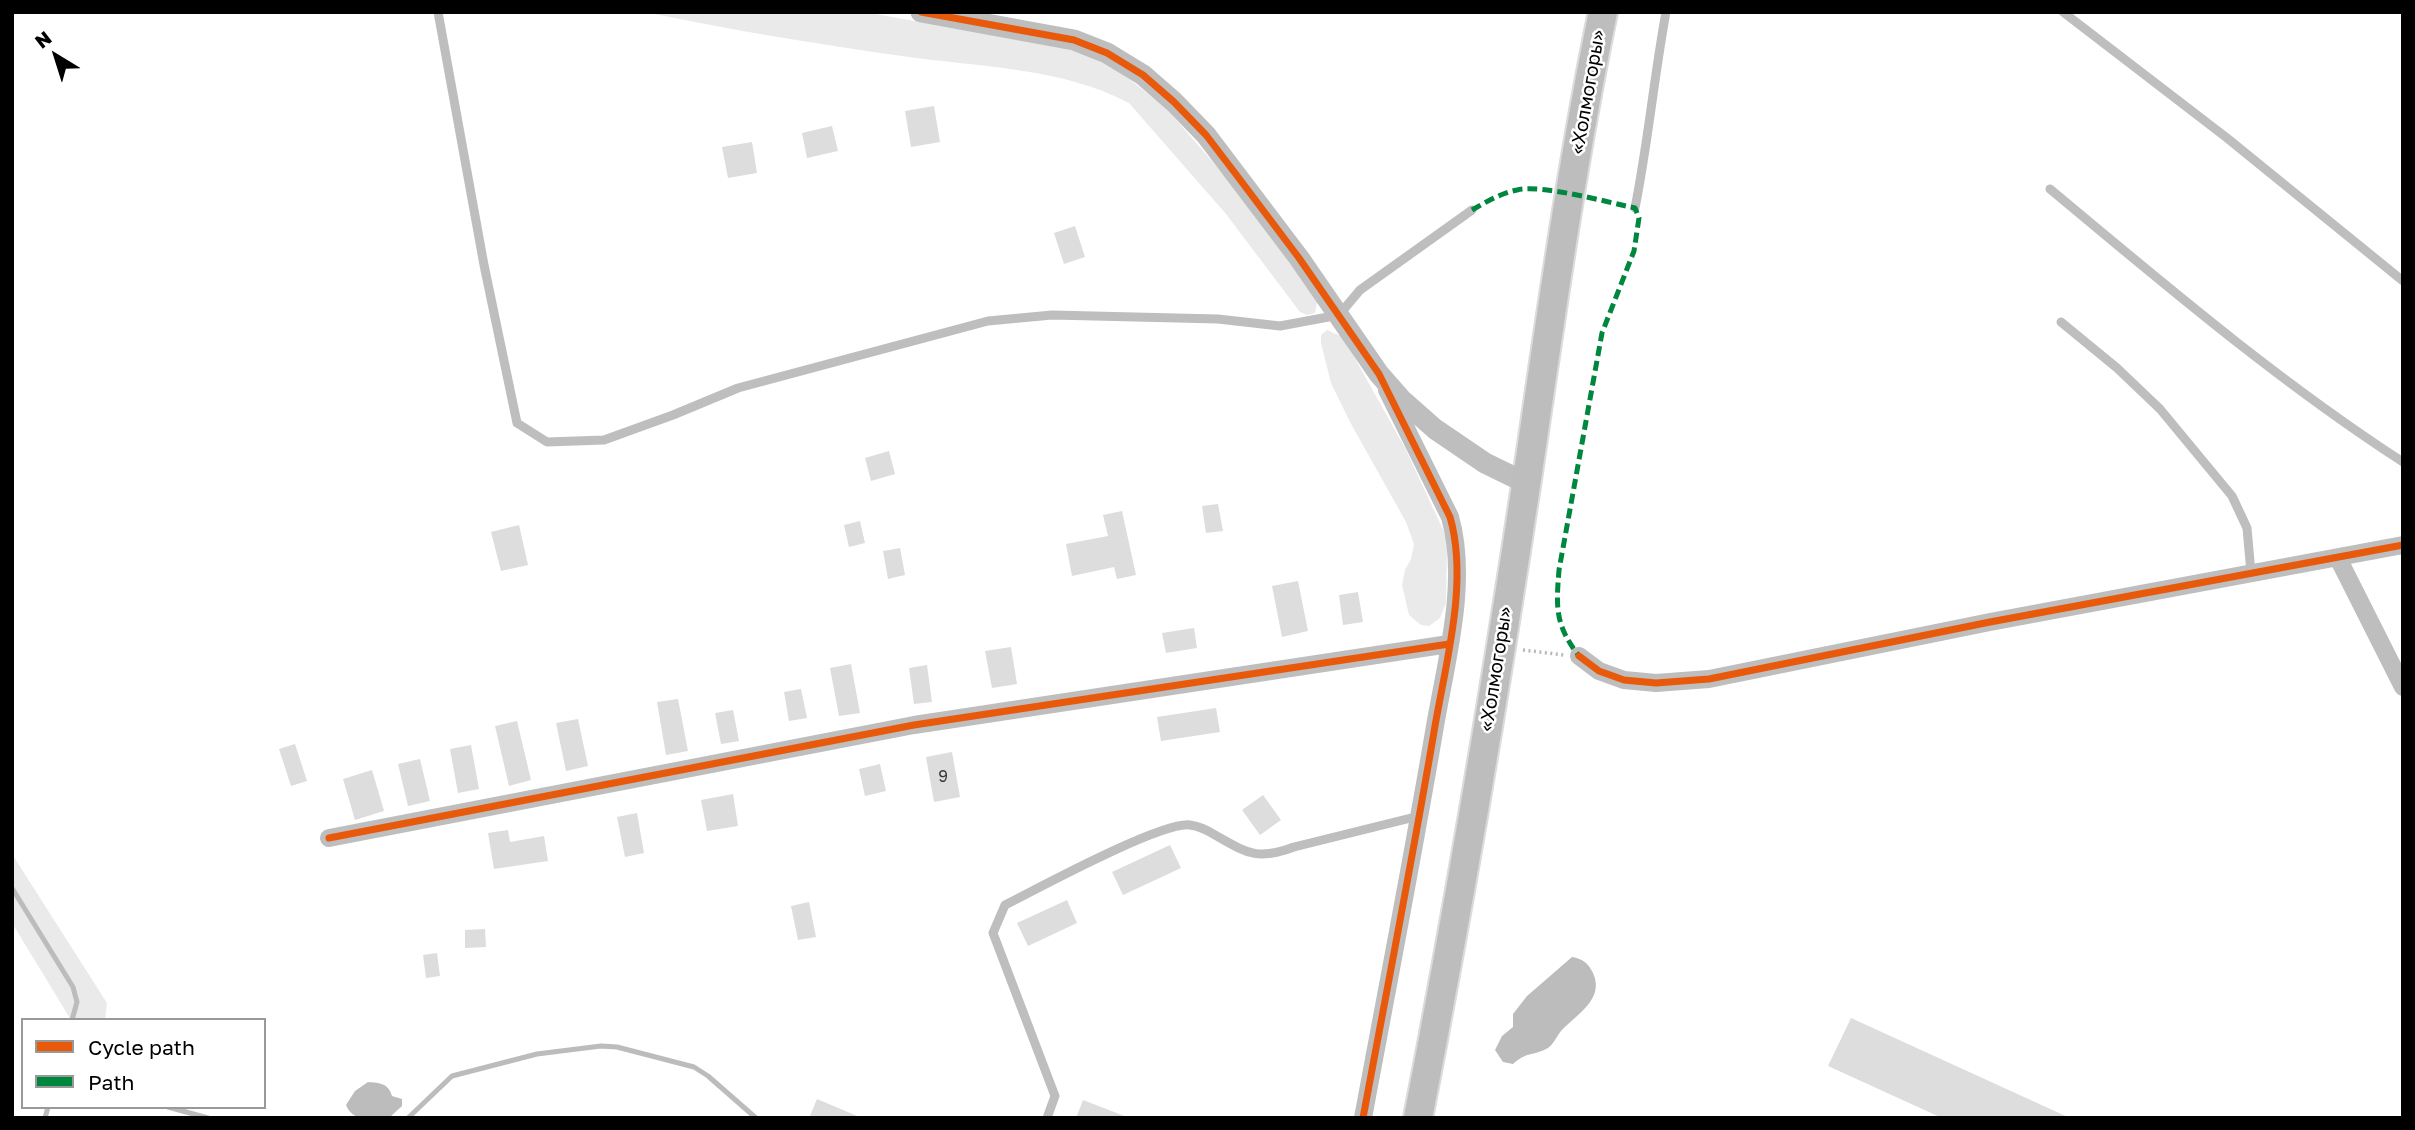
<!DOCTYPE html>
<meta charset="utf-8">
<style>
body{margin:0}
#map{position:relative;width:2415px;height:1130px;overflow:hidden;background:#fff;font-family:"Golos Text",sans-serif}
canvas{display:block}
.frame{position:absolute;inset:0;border:14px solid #000;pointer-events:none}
.legend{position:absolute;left:21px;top:1018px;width:245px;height:91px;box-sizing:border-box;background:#fff;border:2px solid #999;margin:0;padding:9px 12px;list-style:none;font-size:21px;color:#000}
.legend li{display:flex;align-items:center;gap:14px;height:35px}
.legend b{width:35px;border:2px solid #999}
.north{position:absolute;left:21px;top:21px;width:70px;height:70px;-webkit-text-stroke:5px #fff;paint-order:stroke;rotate:322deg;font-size:19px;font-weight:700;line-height:28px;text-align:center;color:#000}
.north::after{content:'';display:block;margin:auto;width:24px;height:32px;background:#000;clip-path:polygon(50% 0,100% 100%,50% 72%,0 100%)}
</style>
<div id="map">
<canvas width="2415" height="1130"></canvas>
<div class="frame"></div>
<ul class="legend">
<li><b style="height:9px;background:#e8590c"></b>Cycle path</li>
<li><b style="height:9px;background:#00873e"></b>Path</li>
</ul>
<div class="north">N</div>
</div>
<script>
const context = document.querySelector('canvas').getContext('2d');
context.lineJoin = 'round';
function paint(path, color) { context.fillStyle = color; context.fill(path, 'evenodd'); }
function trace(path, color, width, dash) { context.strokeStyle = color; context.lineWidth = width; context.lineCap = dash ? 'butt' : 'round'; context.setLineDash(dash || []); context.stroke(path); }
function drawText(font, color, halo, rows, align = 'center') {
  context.font = font + ' "Golos Text",sans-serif'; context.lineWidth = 5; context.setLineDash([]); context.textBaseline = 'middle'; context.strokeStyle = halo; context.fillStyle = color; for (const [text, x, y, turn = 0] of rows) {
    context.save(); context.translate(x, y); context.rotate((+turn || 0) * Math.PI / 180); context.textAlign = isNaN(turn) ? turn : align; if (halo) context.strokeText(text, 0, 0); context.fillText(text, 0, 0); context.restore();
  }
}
paint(new Path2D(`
 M645 12H865L957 29 1038 40 1106 61 1165 107 1244 198 1318 298 1315 313 1307 315 1300 312 1226 214 1129 103C1061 67 977 67 902 56 816 44 731 30 645 12Z
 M1327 330 1343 337 1405 448 1447 538 1446 603 1440 618 1429 626 1421 625 1409 615 1402 585 1405 570 1411 559 1414 544 1406 522 1350 422 1331 383 1321 343V335Z
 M12 854 107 1003 105 1020H71L12 923Z`), '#eaeaea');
paint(new Path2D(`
 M1572 957C1583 959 1588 963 1593 973 1605 999 1577 1014 1561 1031 1557 1036 1553 1045 1548 1048 1534 1056 1527 1051 1513 1064L1503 1062 1495 1050 1502 1036 1513 1027V1014L1527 996Z
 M368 1082C380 1083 388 1083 392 1096L402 1099V1106L389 1118C373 1118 353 1123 346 1105L355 1091Z`), '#bcbcbc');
trace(new Path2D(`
 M12 888 73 987 77 1002 72 1020
 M168 1107 208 1118
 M45 1118 48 1107
 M408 1118 452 1076 537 1054 601 1046 617 1047 694 1067 708 1076 756 1118`), '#bcbcbc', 5);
paint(new Path2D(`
 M934 106 940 142 911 147 905 111Z
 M832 126 838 151 807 158 802 133Z
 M752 142 757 173 728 178 722 147Z
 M1075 226 1085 257 1064 264 1054 233Z
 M889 451 895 474 871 481 865 458Z
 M1218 504 1223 531 1206 533 1202 506Z
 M1122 511 1136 575 1117 579 1114 567 1072 576 1066 544 1108 536 1103 515Z
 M860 521 865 543 849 547 844 525Z
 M519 525 528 565 501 571 491 532Z
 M900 548 905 575 888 579 883 551Z
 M1298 581 1308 631 1282 637 1272 586Z
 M1358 592 1363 622 1343 625 1339 595Z
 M1194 628 1197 648 1166 653 1162 633Z
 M1011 647 1017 684 992 688 985 651Z
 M851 664 860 713 839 716 830 668Z
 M927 665 932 702 914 704 909 668Z
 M801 689 807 718 789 721 784 692Z
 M678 699 688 751 666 755 657 702Z
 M1216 708 1220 732 1161 741 1157 717Z
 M733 710 739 741 721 744 715 713Z
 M578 719 588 766 566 771 556 723Z
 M517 721 531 780 509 786 495 726Z
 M295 744 307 781 291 786 279 749Z
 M471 745 479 789 458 793 450 749Z
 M952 752 960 797 934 802 926 757Z
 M420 759 430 801 408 806 398 764Z
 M880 764 886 791 865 796 859 769Z
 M372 770 384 811 355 820 343 779Z
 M733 794 738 826 707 831 701 800Z
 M1263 795 1281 820 1260 835 1242 810Z
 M637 813 644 853 625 857 617 817Z
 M508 830 510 842 544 836 548 861 494 869 488 833Z
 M1170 845 1181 868 1123 895 1112 872Z
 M1067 900 1077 923 1028 946 1017 923Z
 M809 902 816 937 798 940 791 906Z
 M485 929 486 947 465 948V930Z
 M437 953 440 976 426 978 423 955Z
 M1851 1018 2070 1118H1942L1828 1066Z
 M817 1099 862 1118H809Z
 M1083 1100 1127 1117 1126 1118H1076Z`), '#ddd');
const trunk = new Path2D(`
 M1418 1118C1459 906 1495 692 1527 479 1550 323 1571 167 1603 12`);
trace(trunk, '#dbdbdb', 32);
trace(new Path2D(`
 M1523 650 1564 655`), '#b8b8b8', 3.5, [2, 3.5]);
trace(new Path2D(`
 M438 12 484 265 517 423 547 442 604 440 673 415 738 388 988 321 1052 315 1218 319 1280 326 1339 315 1360 290 1472 210
 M2063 12 2227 138 2403 281
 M2050 189C2164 284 2278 381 2403 462
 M1635 208C1648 143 1654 77 1666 12
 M2061 322 2117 368 2160 409 2232 496 2247 528 2251 573
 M1047 1118 1055 1096 993 933 1005 905C1037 889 1162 821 1190 825 1199 826 1207 830 1215 835 1247 853 1257 861 1294 847L1419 816`), '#bebebe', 9);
trace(new Path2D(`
 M2338 558 2403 687
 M1579 656 1599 671 1624 680 1656 683 1709 679 1990 622 2403 545
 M329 838 914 725 1449 644
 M1363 1118C1387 989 1412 861 1434 732 1445 665 1469 583 1450 517L1387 390`), '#bebebe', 18);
trace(new Path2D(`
 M921 12 1074 40 1107 53 1143 75 1174 102 1206 135 1299 258 1379 374 1401 399 1435 429 1485 463 1526 483`), '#bebebe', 21);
trace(trunk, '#bdbdbd', 28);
trace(new Path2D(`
 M1472 210C1486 202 1501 193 1517 190 1541 184 1607 202 1635 208L1639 218 1634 251 1602 333 1559 570C1556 608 1555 625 1579 656`), '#00873e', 5, [10, 5]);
trace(new Path2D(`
 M921 12 1074 40 1107 53 1143 75 1174 102 1206 135 1235 173 1299 258 1379 374 1450 517C1469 583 1445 665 1434 732 1412 861 1387 989 1363 1118
 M1579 656 1599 671 1624 680 1656 683 1709 679 1990 622 2403 545
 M329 838 914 725 1449 644`), '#e8590c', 7);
drawText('16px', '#373737', null, [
 ["9",943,777]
]);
drawText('19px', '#000', '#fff', [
 ["«Холмогоры»",1588,92,-80],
 ["«Холмогоры»",1496,669,-81]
]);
</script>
